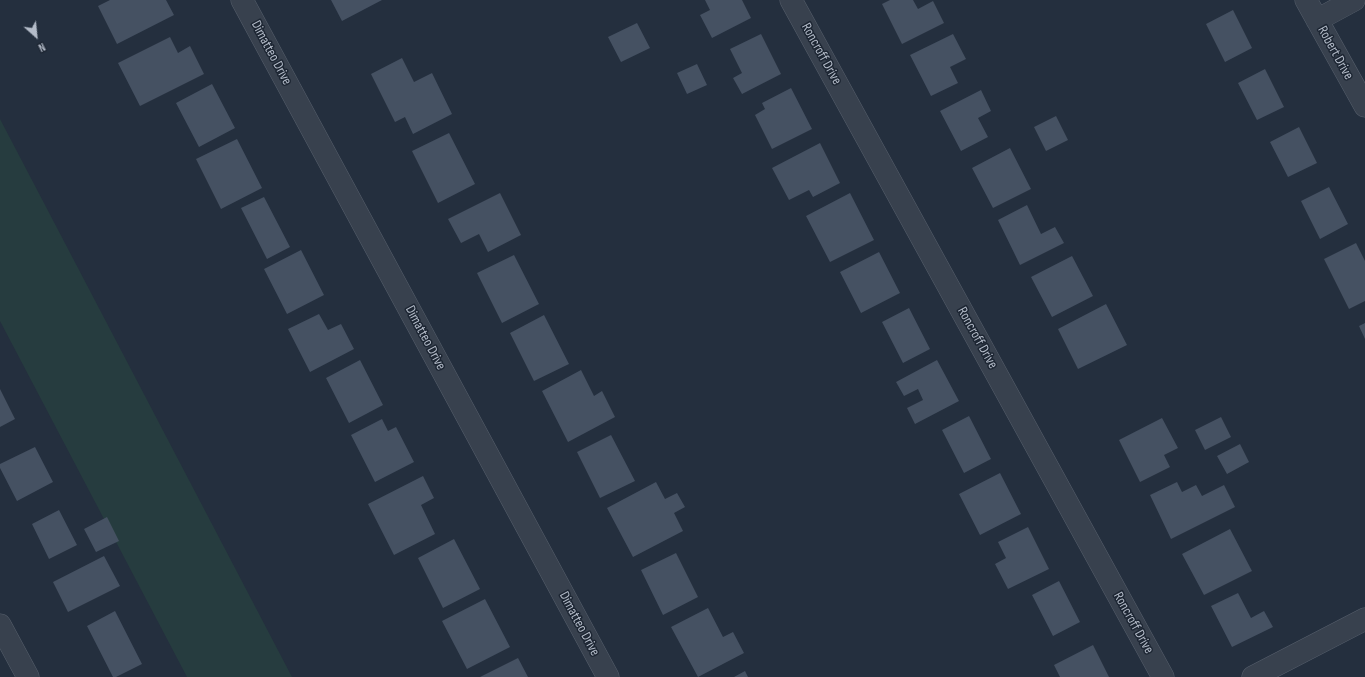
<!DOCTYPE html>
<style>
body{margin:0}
#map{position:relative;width:1365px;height:677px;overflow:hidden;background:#242f3e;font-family:"Sofia Sans Condensed",sans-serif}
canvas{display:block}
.north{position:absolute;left:16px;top:16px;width:40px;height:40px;-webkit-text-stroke:3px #1d2633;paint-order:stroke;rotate:153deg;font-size:11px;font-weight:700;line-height:16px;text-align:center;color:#b4bcc9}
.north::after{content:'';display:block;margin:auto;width:14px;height:18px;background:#b4bcc9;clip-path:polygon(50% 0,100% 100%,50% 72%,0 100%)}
</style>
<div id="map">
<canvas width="1365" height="677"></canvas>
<div class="north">N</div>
</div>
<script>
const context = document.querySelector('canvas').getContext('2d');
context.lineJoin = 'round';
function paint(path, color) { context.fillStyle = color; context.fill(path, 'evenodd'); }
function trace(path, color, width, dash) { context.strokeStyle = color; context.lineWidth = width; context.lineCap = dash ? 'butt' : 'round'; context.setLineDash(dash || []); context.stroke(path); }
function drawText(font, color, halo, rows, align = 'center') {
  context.font = font + ' "Sofia Sans Condensed",sans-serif'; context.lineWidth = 3; context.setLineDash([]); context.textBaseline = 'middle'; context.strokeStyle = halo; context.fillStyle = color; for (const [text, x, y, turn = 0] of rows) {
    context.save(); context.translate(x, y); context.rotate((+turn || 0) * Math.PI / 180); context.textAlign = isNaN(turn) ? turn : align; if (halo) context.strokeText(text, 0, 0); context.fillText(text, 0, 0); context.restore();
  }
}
paint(new Path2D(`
 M0 119 292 677H187L0 321Z`), '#263c3f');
paint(new Path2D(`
 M110 0H166L174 15 117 44 98 6Z
 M331 0H382L342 21Z
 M705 0H742L751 18 712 38 700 15 710 10Z
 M890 0H913L918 9 933 1 944 23 902 44 882 4Z
 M1233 10 1252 48 1225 62 1206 24Z
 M637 23 650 48 621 62 608 37Z
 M761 34 781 74 742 94 733 78 742 73 730 49Z
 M953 34 966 59 950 67 958 83 931 96 910 55Z
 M170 37 178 53 190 46 204 74 140 106 118 63Z
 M402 58 414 82 432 73 452 114 413 134 405 117 395 122 371 74Z
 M697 64 707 85 687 94 677 73Z
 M1265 69 1284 107 1257 120 1238 83Z
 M212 84 235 128 199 147 176 103Z
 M791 88 812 129 772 149 755 115 765 109 762 103Z
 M981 90 991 111 978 118 988 137 961 151 940 111Z
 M1056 116 1068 140 1046 151 1034 127Z
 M1299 127 1317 163 1288 177 1270 142Z
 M449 133 475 184 438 203 412 151Z
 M237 139 262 188 221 209 196 159Z
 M820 143 840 183 813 197 809 190 789 200 772 168Z
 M1010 148 1031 189 993 208 972 168Z
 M1329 187 1348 224 1320 239 1301 201Z
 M500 193 521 235 488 252 479 234 461 243 448 219Z
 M850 193 874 240 830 262 806 216Z
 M264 197 290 247 267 259 241 208Z
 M1027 205 1041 234 1055 227 1064 243 1020 265 998 220Z
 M1356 243 1365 261V301L1349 309 1324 259Z
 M301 250 324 295 287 314 264 269Z
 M879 252 900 293 861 313 840 272Z
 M514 255 539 304 502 323 477 273Z
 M1072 256 1093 296 1052 317 1031 277Z
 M1106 304 1127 345 1078 369 1058 329Z
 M909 308 930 349 903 363 882 322Z
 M319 314 328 330 341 324 354 349 310 372 288 329Z
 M544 315 569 364 534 381 510 333Z
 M1365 323V339L1359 326Z
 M360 360 383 405 349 423 326 378Z
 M937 360 959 401 915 424 907 408 923 400 918 389 904 396 896 382Z
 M581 370 594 396 602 391 615 417 568 442 542 391Z
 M0 389 15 419 0 427Z
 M969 416 991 459 964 473 942 430Z
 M1221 417 1231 437 1205 450 1195 430Z
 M1162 418 1178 448 1164 455 1170 467 1140 482 1119 440Z
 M382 419 388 431 396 427 414 462 375 482 351 435Z
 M611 435 635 481 600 498 577 452Z
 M1240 444 1249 462 1227 474 1217 456Z
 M35 447 53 482 17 501 0 468V464Z
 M1000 473 1021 514 980 535 959 494Z
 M423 476 434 498 421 505 435 534 394 555 368 504Z
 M656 482 665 499 677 493 685 507 674 513 683 531 633 557 607 508Z
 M1177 482 1182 492 1196 485 1202 496 1224 485 1235 507 1171 539 1150 495Z
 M59 510 77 545 49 559 32 524Z
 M107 517 119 541 96 552 84 529Z
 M1028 527 1049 569 1008 589 995 564 1006 558 998 542Z
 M1230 529 1252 571 1204 595 1182 554Z
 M454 539 480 589 443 608 418 558Z
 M676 553 698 597 663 615 641 570Z
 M104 556 120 586 68 612 53 582Z
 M1059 581 1080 622 1053 636 1032 595Z
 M1238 593 1251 618 1264 611 1273 627 1232 647 1211 606Z
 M485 599 510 647 467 669 442 621Z
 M708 608 723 637 733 632 744 653 698 677 671 627Z
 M115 611 142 664 116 677H113L87 626Z
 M1093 645 1109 677H1060L1054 665Z
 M518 658 528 677H480Z
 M745 671 748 677H734Z`), '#455162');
const minor = new Path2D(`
 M242 0 608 677
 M791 0 1163 677
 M1306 0 1365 106
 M1317 20 1354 0
 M0 625 28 677
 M1253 677 1365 619`);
trace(minor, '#565f6c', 23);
trace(minor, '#38414e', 22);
drawText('14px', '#b4bcc9', '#1d2633', [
 ["Dimatteo Drive",271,53,62],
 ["Robert Drive",1335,53,61],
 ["Roncroff Drive",821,54,61],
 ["Dimatteo Drive",425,338,62],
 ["Roncroff Drive",977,338,61],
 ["Roncroff Drive",1133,623,61],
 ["Dimatteo Drive",579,624,62]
]);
</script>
